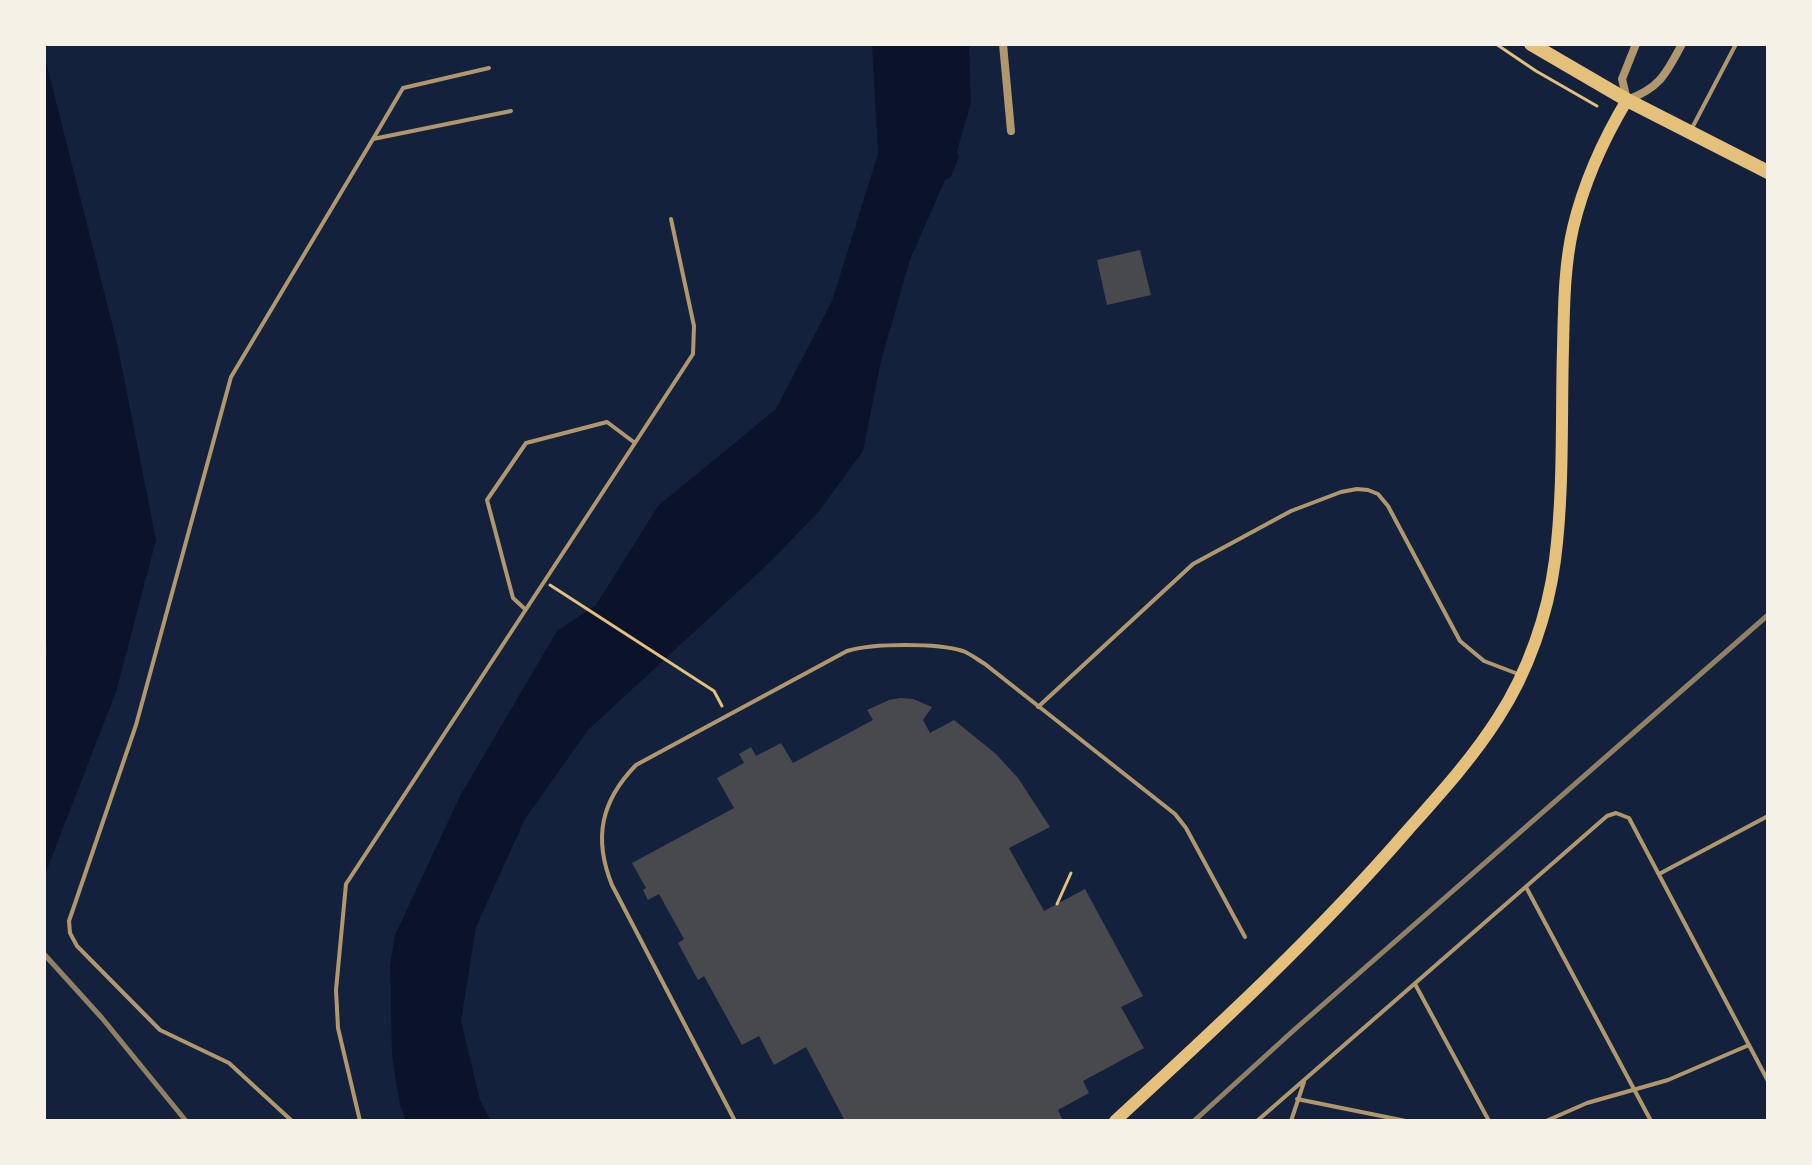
<!DOCTYPE html>
<style>
body{margin:0}
#map{position:relative;width:1812px;height:1165px;overflow:hidden;background:#14213d;font-family:Karla,sans-serif}
canvas{display:block}
.frame{position:absolute;inset:0;border:46px solid #f6f1e7;pointer-events:none}
</style>
<div id="map">
<canvas width="1812" height="1165"></canvas>
<div class="frame"></div>
</div>
<script>
const context = document.querySelector('canvas').getContext('2d');
context.lineJoin = 'round';
function paint(path, color) { context.fillStyle = color; context.fill(path, 'evenodd'); }
function trace(path, color, width, dash) { context.strokeStyle = color; context.lineWidth = width; context.lineCap = dash ? 'butt' : 'round'; context.setLineDash(dash || []); context.stroke(path); }
paint(new Path2D(`
 M872 44H969L971 103 957 151 959 157 951 177 945 180 910 260 881 361 863 451 820 510 770 562 588 730 525 819 476 927 461 1021 480 1100 491 1121H406L399 1101 392 1055 390 965 395 935 460 796 557 631 596 605 658 506 776 409 832 301 878 154Z
 M44 54 118 347 156 540 116 692 44 877V670L47 652 44 621Z`), '#0b132b');
paint(new Path2D(`
 M1140 250 1151 295 1107 305 1097 260Z
 M901 698 913 699 932 707 923 720 930 733 954 720 996 754 1018 778 1050 827 1009 848 1044 911 1085 889 1143 996 1121 1007 1144 1048 1083 1081 1089 1093 1058 1110 1062 1119 1058 1121H845L806 1047 774 1065 759 1036 742 1045 704 976 698 980 678 943 684 939 659 894 648 900 643 890 646 888 632 863 734 808 717 778 744 763 739 754 751 747 756 756 781 743 793 763 873 720 867 710 889 700Z`), '#48494c');
trace(new Path2D(`
 M1496 44 1536 71 1597 106
 M550 585 714 691 722 706
 M1057 904 1071 873`), '#e5c07b', 3);
trace(new Path2D(`
 M1691 130 1736 44
 M373 139 403 88 489 68
 M635 443 693 354 694 326 671 219
 M1038 707 1193 564 1291 511 1341 492 1357 489 1368 490 1378 494 1388 506 1460 641 1484 661 1518 674
 M1659 874 1768 816
 M1526 887 1651 1121
 M1415 984 1489 1121
 M1297 1099 1406 1121
 M292 1121 229 1063 160 1030 77 946 70 933 69 921 136 725 231 377 373 139 511 111
 M360 1121 338 1028 336 990 346 884 635 443 607 422 526 443 487 500 513 598 525 609
 M735 1121 612 885C593 838 601 801 636 765L847 651C873 643 938 643 963 651 971 654 978 660 985 664L1175 814 1186 828 1245 937
 M1257 1121 1607 816 1616 813 1629 818 1768 1081
 M1291 1121 1304 1082
 M1546 1121 1587 1103 1668 1080 1749 1045`), '#b1986c', 4);
trace(new Path2D(`
 M1003 44 1011 131
 M1636 44 1622 79 1627 100C1660 88 1666 74 1682 44`), '#b1986c', 8);
trace(new Path2D(`
 M1115 1121C1216 1028 1317 935 1407 831 1439 795 1472 759 1498 718 1528 672 1548 614 1555 560 1564 490 1561 418 1563 348 1564 308 1564 267 1573 228 1584 182 1603 140 1627 100`), '#e5c07b', 12);
trace(new Path2D(`
 M1531 44 1627 100 1768 172`), '#e5c07b', 14);
trace(new Path2D(`
 M44 954 102 1018 186 1121
 M1194 1121 1294 1030 1768 615`), '#918062', 5);
</script>
